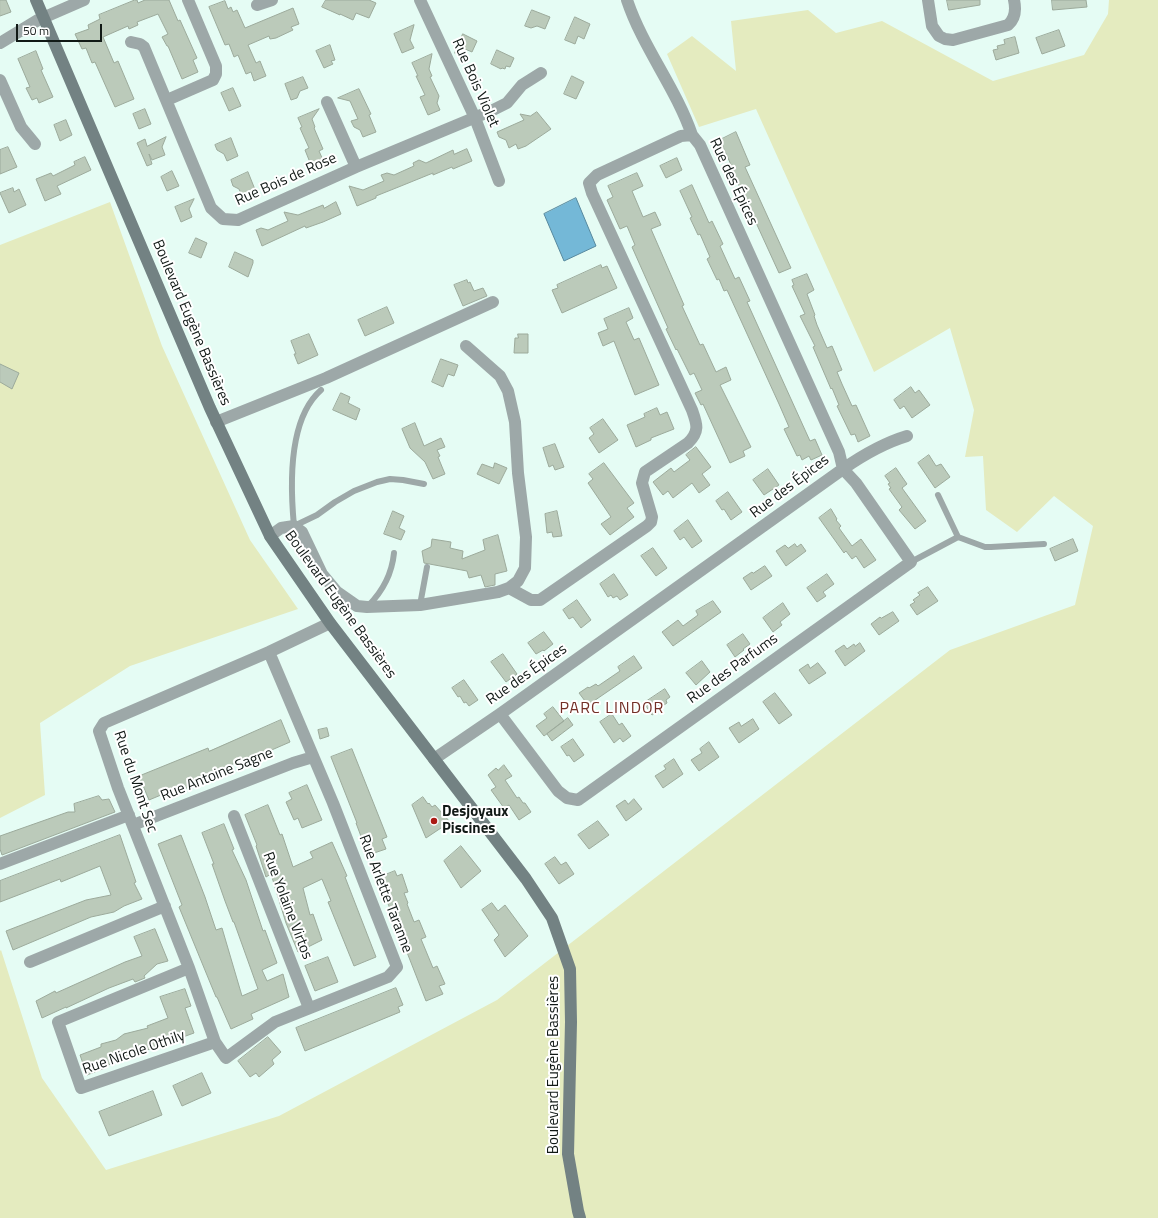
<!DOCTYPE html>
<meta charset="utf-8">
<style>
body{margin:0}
#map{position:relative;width:1158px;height:1218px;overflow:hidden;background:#e5fcf4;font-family:"Titillium Web",sans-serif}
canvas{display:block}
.scale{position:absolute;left:16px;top:24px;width:86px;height:18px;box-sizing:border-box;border:2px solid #111916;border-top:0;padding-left:5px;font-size:12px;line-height:14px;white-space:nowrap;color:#111916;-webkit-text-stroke:3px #fff;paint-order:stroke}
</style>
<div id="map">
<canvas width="1158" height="1218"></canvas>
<div class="scale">50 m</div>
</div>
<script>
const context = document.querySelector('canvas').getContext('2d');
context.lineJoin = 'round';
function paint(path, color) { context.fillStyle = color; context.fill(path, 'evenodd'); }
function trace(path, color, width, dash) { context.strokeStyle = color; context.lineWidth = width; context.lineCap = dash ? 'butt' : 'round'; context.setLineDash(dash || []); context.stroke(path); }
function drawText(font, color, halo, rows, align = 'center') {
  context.font = font + ' "Titillium Web",sans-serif'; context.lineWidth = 4; context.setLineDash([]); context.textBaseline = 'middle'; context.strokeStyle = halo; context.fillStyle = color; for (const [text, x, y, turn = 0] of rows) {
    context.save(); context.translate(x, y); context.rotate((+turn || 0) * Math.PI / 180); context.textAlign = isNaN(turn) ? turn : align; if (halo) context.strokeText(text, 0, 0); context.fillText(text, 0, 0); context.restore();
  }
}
paint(new Path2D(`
 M1109 0H1158V1218H0V951L1 950 42 1078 106 1170 279 1116 497 1000 950 650 1075 605 1093 526 1054 496 1017 532 986 510 983 456 965 457 974 410 950 328 874 372 756 109 699 127 667 54 692 36 736 71 731 21 808 10 836 33 882 21 993 81 1084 55 1108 14Z
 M110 202 162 346 250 540 298 609 130 666 40 723 45 795 0 818V245Z`), '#e4ebbf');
const water = new Path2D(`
 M576 198 596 246 564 261 544 214Z`);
paint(water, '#74b8d7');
trace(water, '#56889d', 1);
const building = new Path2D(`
 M0 0H6L11 12 0 16Z
 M135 0H137L138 3 145 0H169L178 21 180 20 197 58 193 60 198 72 182 79 168 46H167L162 37 168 34 158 14 137 22 138 25 129 29 128 26 103 37 114 63 118 61 134 99 115 107 95 62 92 63 86 48 82 49 75 34 89 29 88 25 100 19 99 15Z
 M326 0H369L376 3 369 18 356 13 353 20 340 14V15L322 7Z
 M947 0H980V5L949 10Z
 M1052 0H1086L1087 7 1053 10Z
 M225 1 228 9 231 7 233 12 237 10 245 28 293 8 299 24 291 27 293 30 276 38 270 39 269 36 248 45 256 63 260 61 266 76 254 81 251 72 246 74 238 55 234 57 229 44 225 45 209 7Z
 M532 10 550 17 545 29 537 26 531 28 525 26Z
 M575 17 590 24 584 39 578 36 575 44 565 40Z
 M414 25 410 40 414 48 402 53 394 34Z
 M1059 30 1065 46 1042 54 1036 38Z
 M463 34 477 41 472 52 465 49 455 53Z
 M1015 37 1019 53 996 60 993 50 998 49 997 46 1005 44 1004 40Z
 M330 45 335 60 331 61 333 64 324 68 316 51Z
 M497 50 514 58 510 67 506 66 505 69 502 68 501 69 491 64Z
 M36 51 43 69 41 70 53 97 39 103 37 98 32 100 26 88 30 87 18 59Z
 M432 54 429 69 432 76 430 77 439 96 437 103 440 110 428 115 420 97 425 95 416 76H418L412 63Z
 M572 76 584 82 576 99 564 94Z
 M303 77 308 88 300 91 297 98 291 100 285 84Z
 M233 88 241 106 229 111 221 93Z
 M359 89 371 114 369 115 376 132 363 137 360 130 354 127 351 121 358 119 350 101 338 98Z
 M145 109 151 124 139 129 133 114Z
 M319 109 312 119 315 127 314 128 323 149 319 151 323 160 311 165 305 150 309 148 300 128 302 127 298 118Z
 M537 112 551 129 526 146 518 149 516 144 509 148 506 140 499 137 497 132 524 120 520 114 530 116Z
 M66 120 72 135 60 141 54 125Z
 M736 132 750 165 745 167 791 268 779 273 736 179 731 167H732L720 140Z
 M166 137 162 147 165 155 152 160 149 154 152 164 147 166 137 143 145 139 147 146Z
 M231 138 238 156 227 161 224 154 217 150 215 145Z
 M8 147 17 167 0 174V150Z
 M467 149 472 161 453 169 452 167 433 175V173L401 186 376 196V198L357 206 349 186 363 190 384 181 381 175 387 173 394 175 414 166 413 163 419 160 426 163 453 150 454 154Z
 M85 157 91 170 57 186 61 194 45 201 36 179 51 173 53 176 75 165 74 162Z
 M677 158 682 170 666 178 660 166Z
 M172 171 179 186 167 191 161 177Z
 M248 172 256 192 243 198 239 189 233 186 231 180Z
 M637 173 643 186 632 191 643 217 655 212 661 225 651 229 684 305 682 306 700 345 703 344 716 372 726 367 731 380 720 385 751 447 743 451 745 456 730 463 703 404 701 405 695 393 702 390 694 373 690 375 677 349 676 350 666 329 668 328 632 247 635 245 627 226 620 229 607 200 613 197 608 186Z
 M692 185 709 223 712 221 723 244 720 246 735 279 739 277 750 301 747 302 810 441 815 439 822 455 811 460 809 456 802 460 800 455 797 456 784 429 789 427 779 404 727 290 724 291 719 279 717 280 707 259 710 257 700 234 698 235 690 218 692 217 680 191Z
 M13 188 14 192 19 189 26 205 9 213 0 193Z
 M194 199 189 209 192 217 181 222 175 207Z
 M336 202 341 214 323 222 306 228 305 226 262 246 256 230 261 228 268 230 288 221 284 212 298 215 323 205 324 208Z
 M196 238 207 243 201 258 189 253Z
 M235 252 253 260V263L248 277 229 267Z
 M601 265 602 268 607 266 617 288 562 313 552 290 558 288 557 285Z
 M807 274 814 290 807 294 815 315 814 316 817 325 827 348 832 346 842 370 837 372 842 384 852 406 856 405 870 436 858 442 855 434 851 435 837 406 839 405 832 388 831 389 813 347 815 346 800 316 805 314 792 286 794 285 792 280Z
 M467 280 468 283 470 282 474 291 483 288 487 296 463 306 454 285Z
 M387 307 394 323 365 336 358 320Z
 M629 308 633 318 626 322 634 340 639 338 659 385 635 395 614 341 603 346 598 333 608 329 604 319Z
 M309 334 318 355 298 364 294 354H296L291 341Z
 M518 334H528V353H514L515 338H518Z
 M441 359 458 365 454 376 448 374 443 387 432 382Z
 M0 364 19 373 12 389 0 382Z
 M911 387 915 393 919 390 930 405 912 418 904 406 900 409 894 400Z
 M341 393 350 397 348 403 360 409 356 420 333 410Z
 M657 408 660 415 667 412 674 429 651 438V440L636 447 627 425 645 417 644 414Z
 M603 419 618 440 599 453 589 438 594 434 590 428Z
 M415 423 424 446 441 438 445 447 437 450 440 456 438 457 445 474 433 479 425 462 410 448 402 429Z
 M555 444 564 467 555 470 553 465 549 467 543 448Z
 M696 447 711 467 702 474 710 485 699 493 692 483 673 498 668 491 663 495 653 482 671 468 674 472 690 460 686 455Z
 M929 455 936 466 941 464 950 477 935 488 918 463Z
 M495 463 507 468 499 484 477 474 482 464 493 468Z
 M604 463 634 503 627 508 634 517 610 535 601 524 611 517 588 483 593 479 589 474Z
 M896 468 907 484 902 488 926 521 915 529 899 510 902 507 889 489 891 488 888 484 890 483 885 476Z
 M768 469 779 485 764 495 753 480Z
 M728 492 742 512 731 520 724 509 722 510 716 501Z
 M831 509 837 519 836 520 841 526 839 528 852 546 861 539 876 560 864 568 856 556 852 559 846 551 844 553 819 518Z
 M393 511 404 516 399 528 405 531 401 540 384 534Z
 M557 511 562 536 553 537 552 532 547 533 545 514Z
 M688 520 702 541 692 548 684 537 680 540 674 531Z
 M498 535 507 571 495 574V585L485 587 481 575 469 578 467 571 424 563 422 551 431 547 432 539 451 542 450 548 463 551 462 559 485 550 483 540Z
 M1073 539 1078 551 1055 561 1050 549Z
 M795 544 797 547 801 544 806 551 786 566 776 551 785 545 788 548Z
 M653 548 667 568 656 576 641 556Z
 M765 566 772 576 751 590 743 578 752 572 753 573Z
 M614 574 628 595 620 600 617 596 613 598 611 595 608 597 600 584Z
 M827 574 834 584 823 592 826 596 817 602 807 588Z
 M928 587 938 601 917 615 910 605 915 602 913 600 920 595 918 593Z
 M577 600 591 620 581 628 573 617 569 619 563 610Z
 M713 601 721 612 673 646 662 632 678 620 683 626 698 615 696 611Z
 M783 603 790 614 780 622 782 625 773 632 763 618Z
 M893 612 899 621 879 635 871 624 880 617 881 618Z
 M544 632 553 644 544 651 543 650 536 654 528 643Z
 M743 634 750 644 743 649 744 650 735 657 727 645Z
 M860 643 865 651 845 666 835 651 844 645 847 649 854 644 855 646Z
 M503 654 517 674 506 682 491 662Z
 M634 656 642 668 588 705 579 693 588 687 589 688 596 684 598 686 620 671 618 667Z
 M702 661 710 672 696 685 686 673Z
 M818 663 826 673 809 684 799 670 808 664 810 668Z
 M464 680 478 700 469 706 466 702 464 703 460 696 458 697 452 688Z
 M665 689 670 697 666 700 667 703 661 707 662 709 652 715 644 703Z
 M775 693 792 715 779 724 763 702Z
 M553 707 564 721 544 736 536 726 547 718 544 714Z
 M612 714 619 725 622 723 631 736 623 742 620 738 614 743 600 722Z
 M568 718 573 725 552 741 547 734Z
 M753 719 759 729 739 743 729 728 739 722 741 726Z
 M281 720 290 742 267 752 268 754 250 762 248 758 192 780 194 785 174 793 173 790 149 800 139 776 208 748 209 751Z
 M327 728 329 736 320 739 318 730Z
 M573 739 584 755 574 762 569 755 567 756 561 747Z
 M709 742 719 757 699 771 691 760 702 753 700 749Z
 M352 749 387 837 382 839 386 849 368 855 356 823H357L331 757Z
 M674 759 683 774 663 788 655 776 666 769 664 766Z
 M504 765 512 776 505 780 517 798 519 797 523 803H525L531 812 519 820 509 805 504 808 491 790 496 787 488 775 496 768 498 770Z
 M307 785 322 820 302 828 298 818 294 820 286 802 292 799 289 793Z
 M99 796 102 800 109 799 115 812 2 855 0 849V836L68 812H75L74 804Z
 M423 797 428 804 429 803 432 807 435 805 450 822 426 838 412 805Z
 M634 799 642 809 626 821 616 806 625 800 628 804Z
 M268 805 280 835 282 834 293 867 313 858 310 852 332 842 347 876 345 877 376 957 354 966 328 902 331 901 322 879 303 888 310 915 313 914 322 940 298 952 286 923 271 874 266 877 256 846 257 845 245 815Z
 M598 821 609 835 589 849 578 835Z
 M224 824 234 849 232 850 246 880 263 931 265 930 277 963 262 970 267 981 283 974 289 997 251 1014 253 1019 231 1029 217 997H216L179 907 182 905 158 844 181 835 205 897 216 930 222 928 242 996 258 989 234 922H233L225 901 212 864H214L202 833Z
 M120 835 136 882 134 883 142 899 124 906 114 912 91 917 13 950 6 931 86 900 111 895 100 866 61 882 60 879 0 902V881Z
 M461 846 481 871 461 888 444 861Z
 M555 857 561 865 566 862 574 874 559 884 545 864Z
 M395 871 397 876 402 874 408 892 404 893 408 903 407 904 414 922 419 920 426 937 421 939 433 968 437 966 445 984 439 986 443 994 426 1001 378 878Z
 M492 903 498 911 505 905 528 936 505 957 494 940 499 935 482 910Z
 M155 929 168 961 157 964 144 976 145 978 135 982 133 979 109 988 66 1008V1007L42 1018 36 1001 55 991 56 993 125 962 142 956 134 937Z
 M328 957 338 982 315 991 305 966Z
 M396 988 403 1005 398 1007 400 1012 305 1051 296 1028Z
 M185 989 191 1006 185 1008 194 1033 122 1059 104 1067 105 1068 87 1075 80 1055 101 1047V1044L116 1040 124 1034 148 1028 147 1026 168 1018 160 997Z
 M268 1037 281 1052 272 1060 274 1064 259 1077 256 1073 250 1077 238 1061Z
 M202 1073 211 1093 182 1106 173 1086Z
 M153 1091 162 1115 109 1136 99 1112Z`);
paint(building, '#bbcaba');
trace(building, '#9caa9b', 1);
trace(new Path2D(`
 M321 390C288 419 290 484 294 526L317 515 335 502 354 491 377 482 390 479 403 480 424 484
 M938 495 958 537
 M911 562 958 537 985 547H991L1044 544
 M420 605 427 567
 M368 606C382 592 392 573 394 553`), '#9da8a8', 6);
trace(new Path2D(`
 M420 0 475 118 499 181
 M627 0C643 48 676 88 692 135
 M928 0 932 26 939 36 945 39 953 40 1008 25C1016 18 1016 9 1014 0
 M257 5 272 0
 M131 42 140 44 144 47 211 208 223 219 238 220 356 167 493 110 507 103 522 85 541 73
 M0 43 38 20 84 0
 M0 80 21 127 35 144
 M167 100 213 80 216 74V66L188 0
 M327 102 356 167
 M216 422 326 378 493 302
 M270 536 281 528 294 526 302 532 322 574 337 592 357 606 367 607 420 605 498 592 509 588 518 581 525 568 526 537 518 473 515 422 508 391 500 376 466 346
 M269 652 333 803 397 967 388 977 275 1022 226 1058 215 1042 189 968 118 788 99 731 104 723 269 652 330 623
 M500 714 558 791 567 798 578 800 911 562 856 483 843 469C863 455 884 443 907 436
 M434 759 500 714 843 469 839 452 700 145 692 135 681 136 597 175 589 183 592 193 692 410C697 424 700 431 688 443L645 472 642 483 652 517 651 522 647 526 540 600H531L509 588
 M234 816 309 1008
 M133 825 293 763 313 757
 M0 864 129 815
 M30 962 165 906
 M189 968 58 1022 81 1088 215 1042`), '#9da8a8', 12);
trace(new Path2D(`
 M36 0 210 408 270 536 330 623 526 879 552 918 570 969 571 1022 568 1154 578 1211 580 1218`), '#738283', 12);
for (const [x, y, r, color] of [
 [434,821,4,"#ab1a13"]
]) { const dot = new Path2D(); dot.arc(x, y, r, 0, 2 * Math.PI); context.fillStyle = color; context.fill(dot); trace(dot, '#fff', 1.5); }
drawText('15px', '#111916', '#fff', [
 ["Rue Bois Violet",475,83,66],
 ["Rue Bois de Rose",286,180,-24],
 ["Rue des Épices",733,182,65],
 ["Boulevard Eugène Bassières",191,323,67],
 ["Rue des Épices",790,487,-37],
 ["Boulevard Eugène Bassières",340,605,54],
 ["Rue des Parfums",733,669,-36],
 ["Rue des Épices",527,675,-35],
 ["Rue Antoine Sagne",217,775,-22],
 ["Rue du Mont Sec",135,782,71],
 ["Rue Arlette Taranne",385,894,69],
 ["Rue Yolaine Virtos",287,906,69],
 ["Rue Nicole Othily",134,1053,-19],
 ["Boulevard Eugène Bassières",554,1065,-90]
]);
drawText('bold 15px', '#111916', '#fff', [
 ["Desjoyaux",442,812],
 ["Piscines",442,829]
], 'left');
context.letterSpacing = '1px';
drawText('16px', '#732e26', '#fff', [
 ["PARC LINDOR",612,709]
]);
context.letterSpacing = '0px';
</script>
